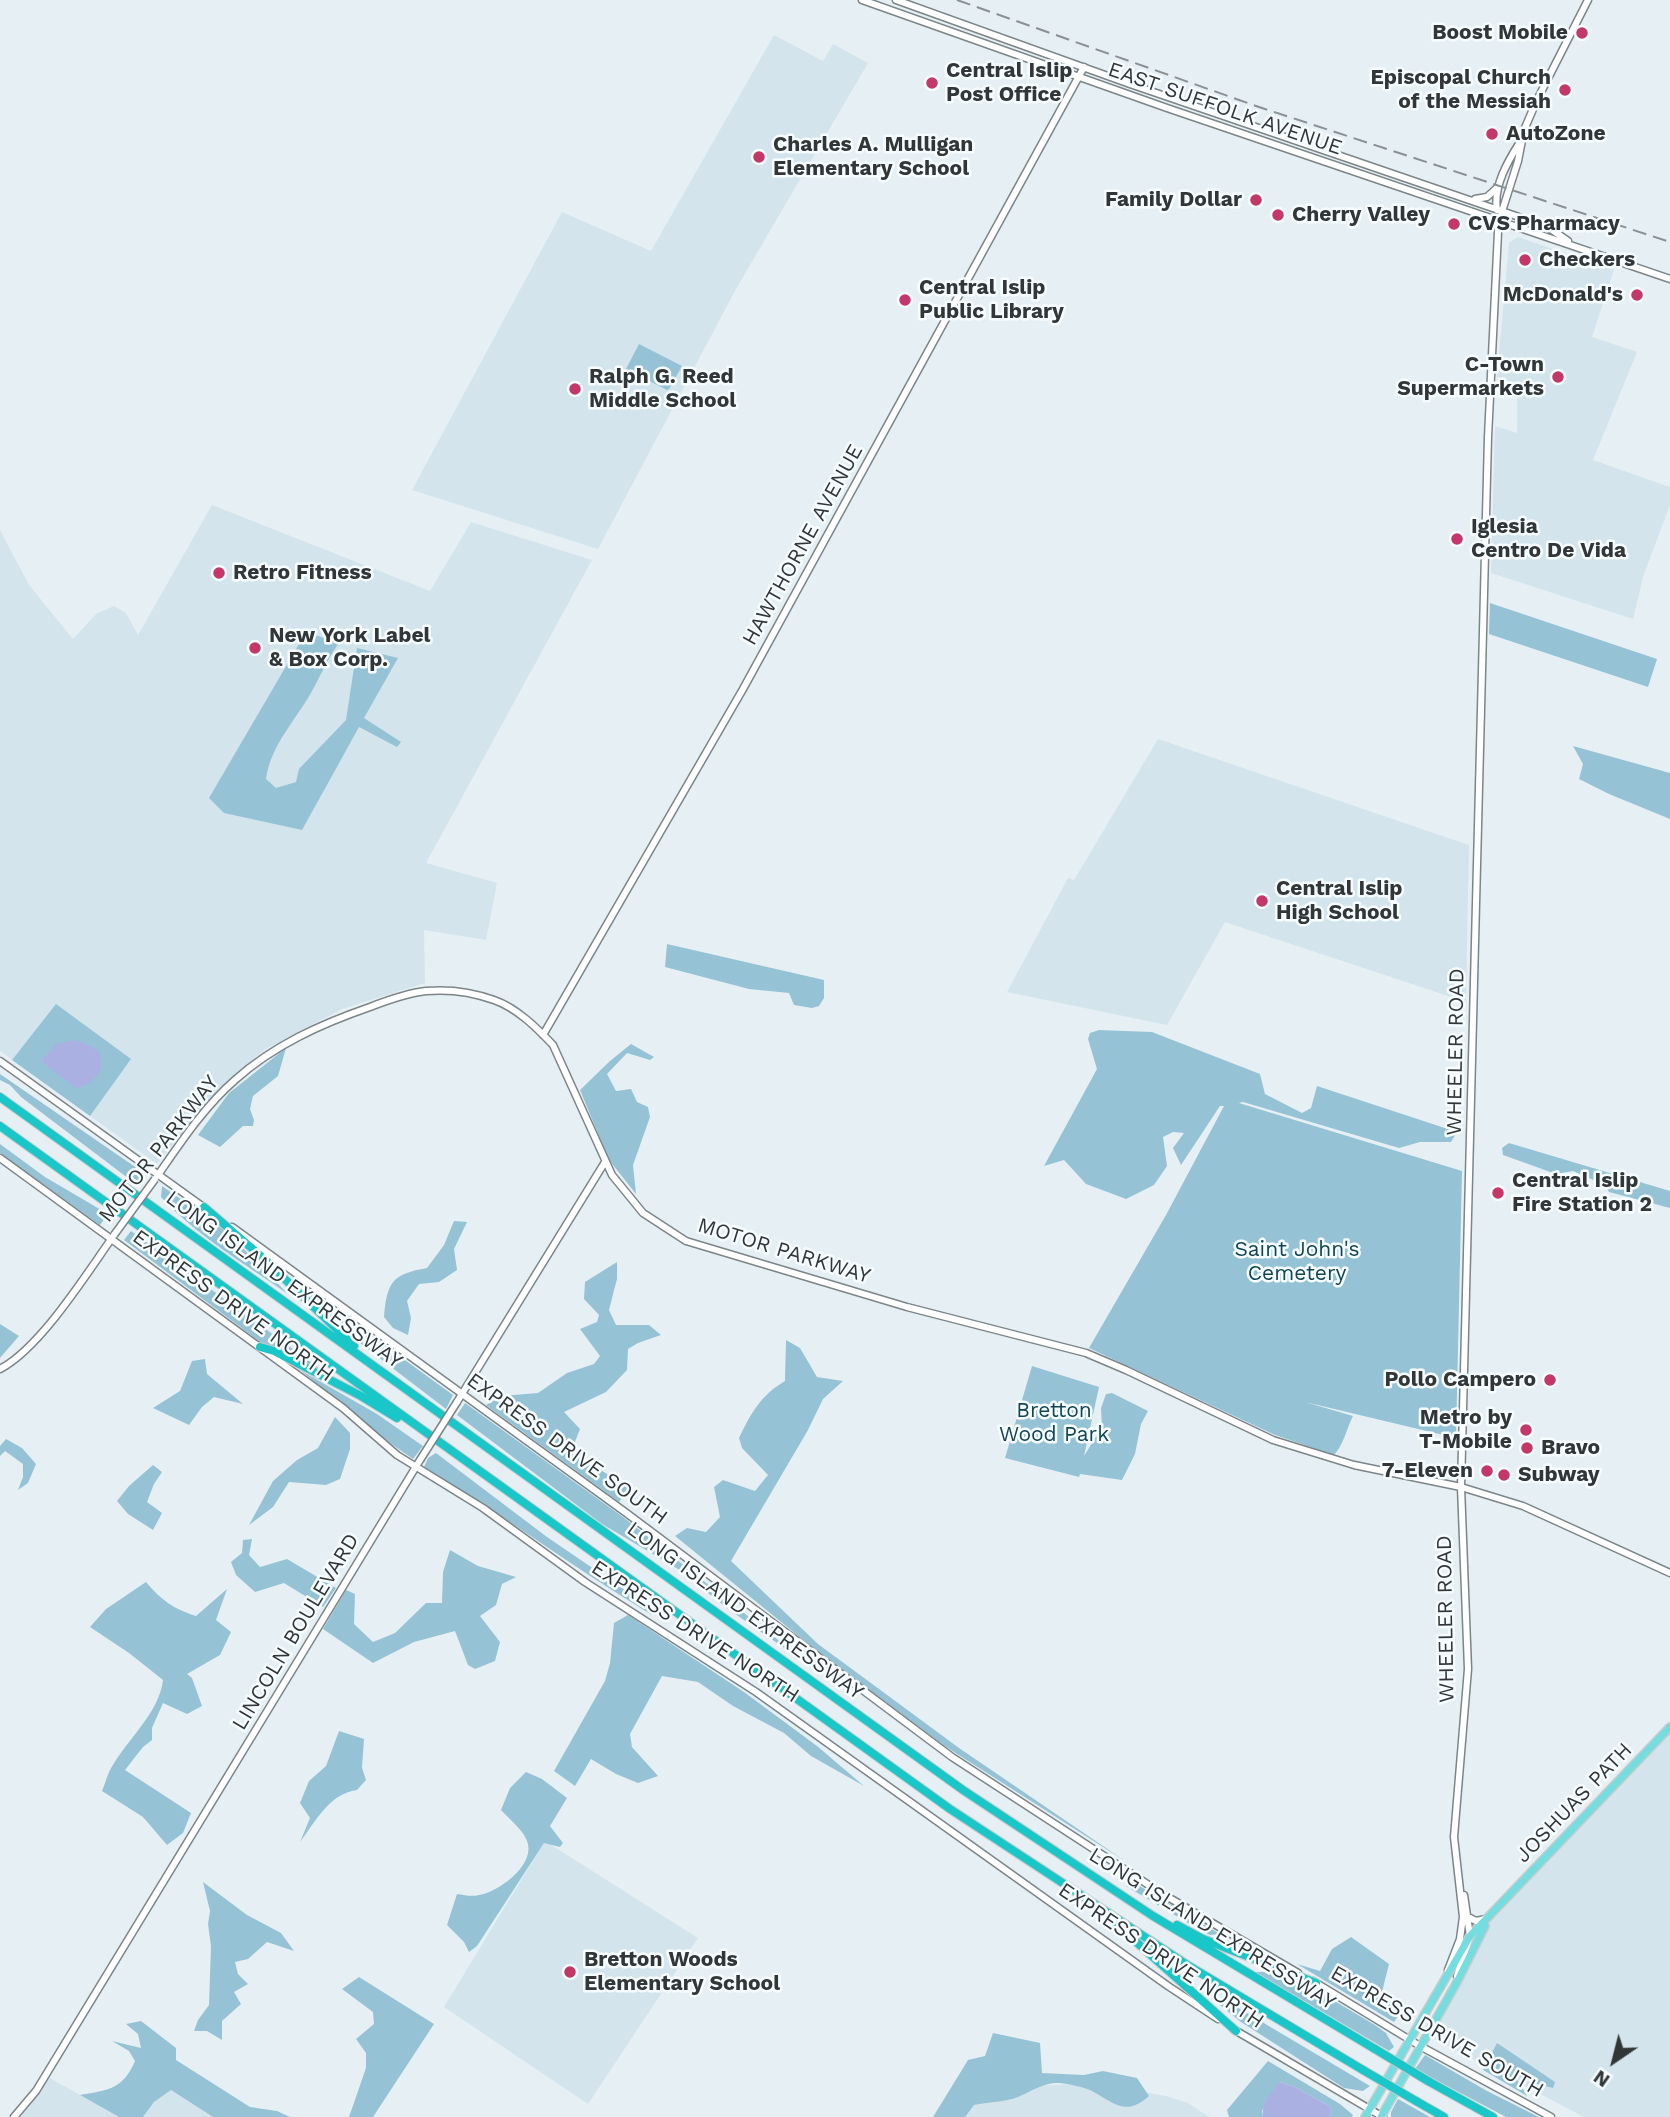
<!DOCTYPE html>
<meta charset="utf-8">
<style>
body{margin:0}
#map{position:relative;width:1670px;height:2117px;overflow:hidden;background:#e6f0f4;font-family:"Work Sans",sans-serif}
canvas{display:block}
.north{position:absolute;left:1579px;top:2026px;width:70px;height:70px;-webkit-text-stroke:5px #f7fdff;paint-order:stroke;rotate:215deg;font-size:19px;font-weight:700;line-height:28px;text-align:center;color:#323637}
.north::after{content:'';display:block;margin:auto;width:24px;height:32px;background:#323637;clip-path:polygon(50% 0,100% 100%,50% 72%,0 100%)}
</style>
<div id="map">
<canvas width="1670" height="2117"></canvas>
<div class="north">N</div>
</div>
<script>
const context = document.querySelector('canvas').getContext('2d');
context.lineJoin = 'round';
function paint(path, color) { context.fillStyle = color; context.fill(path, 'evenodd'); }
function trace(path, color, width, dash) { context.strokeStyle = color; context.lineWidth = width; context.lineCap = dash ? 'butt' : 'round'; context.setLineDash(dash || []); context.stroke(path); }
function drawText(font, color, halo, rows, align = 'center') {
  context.font = font + ' "Work Sans",sans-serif'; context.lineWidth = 5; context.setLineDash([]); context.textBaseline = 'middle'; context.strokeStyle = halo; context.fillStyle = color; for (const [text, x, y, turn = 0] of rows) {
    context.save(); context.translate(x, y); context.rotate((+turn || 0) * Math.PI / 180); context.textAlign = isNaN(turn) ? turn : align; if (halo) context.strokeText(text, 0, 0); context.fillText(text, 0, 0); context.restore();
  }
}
paint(new Path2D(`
 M774 35 823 61 833 44 868 63 736 289 598 549 412 490 562 212 651 251Z
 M1518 237 1614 270 1592 337 1637 352 1593 460 1670 487V505L1643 577 1633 619 1491 573 1495 426 1517 433V397L1522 385 1497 377 1509 243Z
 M212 505 430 591 471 522 592 560 426 863 497 883 486 940 424 930 425 983 342 1009 264 1050 216 1092 157 1164 0 1051V530L29 585 73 639 96 614 114 606 126 613 138 635Z
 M1158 739 1469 845 1466 1002 1225 922 1167 1025 1007 992 1068 878 1074 880Z
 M1670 1728V2117H1584L1433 2038 1482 1931 1504 1904Z
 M545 1841 698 1938 588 2104 444 2007Z
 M48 2077 119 2117H18Z
 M1093 2083 1166 2096 1188 2103 1209 2117H952L961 2102 1013 2087Z
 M171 2090 213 2117H143L154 2102Z`), '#d3e4ec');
paint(new Path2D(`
 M639 344 682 366 669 389 667 390 626 369Z
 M1490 603 1657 659 1648 687 1489 634Z
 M306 632 339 643C328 658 321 675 312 691 296 720 270 746 266 779L276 788 296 782 299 769 346 720 357 648 398 658 364 718 401 742 397 747 359 727 302 830 224 813 209 798Z
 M1573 746 1670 773V819L1609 794 1579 779 1583 764Z
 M667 944 824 980V998L819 1006 812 1008 794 1005 789 993 749 989 665 967Z
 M56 1004 131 1059 90 1116 12 1060Z
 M1099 1030 1152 1032 1260 1074 1265 1094 1302 1113 1311 1108 1317 1086 1457 1132 1451 1142H1420L1399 1148 1243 1102 1239 1103 1462 1171 1456 1438 1305 1402 1353 1416C1346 1430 1344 1444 1334 1455L1275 1435 1089 1348 1166 1215 1224 1106H1220L1181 1165 1173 1148 1184 1133 1173 1132 1163 1137 1167 1166 1154 1185 1126 1199 1086 1184 1064 1160 1044 1166 1097 1069 1088 1039 1090 1033Z
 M631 1044 654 1057 650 1060 627 1053 607 1074 616 1091 631 1089 637 1102 648 1107 650 1117 633 1165 636 1194 609 1160 580 1090 610 1061Z
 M286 1048 278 1076 253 1096 250 1109 254 1120 253 1126H243L220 1147 198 1135 229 1093Z
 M0 1074 144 1173 137 1185 21 1097 10 1085 0 1080Z
 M1509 1143 1670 1191V1208L1609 1192 1605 1185 1573 1171 1556 1174 1503 1155 1502 1148Z
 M0 1144 45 1177 108 1214 100 1225 0 1153Z
 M162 1186 225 1230 288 1294C245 1264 197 1236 161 1197Z
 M454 1221 467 1222 454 1249 457 1270 439 1282 419 1284 407 1301 411 1318 408 1335 393 1328 384 1317C387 1281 393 1274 427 1268L444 1245Z
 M131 1231 326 1373 263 1344 124 1240Z
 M617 1262V1279L609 1310 616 1325H649L661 1335 638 1343 628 1349 627 1370 606 1392 564 1412 580 1429 571 1452 630 1488 619 1502 486 1405 502 1396 538 1393 567 1373 594 1364 600 1356 580 1329 597 1322 599 1315 584 1299 585 1282Z
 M291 1277 453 1395 446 1409 352 1337Z
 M0 1324 19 1336 0 1358Z
 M786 1340 800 1348 817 1377 843 1381 823 1399 808 1430 731 1561 818 1644 959 1748 1125 1861 943 1745 817 1651 675 1536 687 1528 706 1532 720 1517 714 1487 723 1480 755 1491 768 1475 742 1448 739 1438C751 1413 761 1395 785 1381Z
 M205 1359 207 1374 243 1404 214 1397 202 1407 189 1425 153 1408 180 1391 192 1361Z
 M1032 1366 1099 1387 1084 1456 1102 1427 1101 1408 1106 1394 1112 1393 1148 1411 1141 1424 1135 1454 1122 1480 1080 1474 1079 1477 1005 1458Z
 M300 1370 377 1414 423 1446 413 1459 390 1443Z
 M465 1403 623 1517 816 1670 728 1609 678 1569 602 1524 457 1415Z
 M335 1417 350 1433V1449L340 1479 326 1485 289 1482 273 1507 249 1525 273 1481 297 1460 318 1448Z
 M6 1439 22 1448 36 1464 28 1483 18 1490 23 1477V1464L5 1451 0 1456V1446Z
 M436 1453 547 1537 657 1612 652 1615C574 1568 502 1514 424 1467L428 1458Z
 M153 1465 162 1472 154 1484 147 1502 162 1513 153 1530 128 1514 117 1501 129 1486Z
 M252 1539 249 1555 260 1567 287 1559 336 1588 323 1607 284 1583 255 1592 236 1575 231 1562 242 1553 243 1540Z
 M450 1550 478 1566 516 1577 502 1584 496 1605 480 1616 500 1642 495 1661 475 1669 468 1665 455 1631 414 1642 373 1663 323 1629 346 1590 355 1594 354 1624 373 1642 395 1633 426 1603H442L443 1572Z
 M146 1582C161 1600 174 1609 196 1616L227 1589 216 1620 231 1632 220 1655 187 1674 192 1678 202 1706 187 1714 163 1703 152 1728V1740L143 1747 125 1770 191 1813 183 1833 167 1845 143 1817 102 1791C105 1784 107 1776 110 1770 126 1740 159 1714 163 1680L129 1653 90 1627 106 1609Z
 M628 1615 744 1692 817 1746 864 1786 811 1756 784 1733 733 1706 698 1682 662 1676 630 1734 632 1747 658 1776 638 1783 616 1774 591 1759 575 1786 554 1771 605 1681 610 1663 614 1623Z
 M339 1731 364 1739 362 1768 366 1780 357 1790C329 1794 316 1821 300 1842L310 1818 300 1803 309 1781 326 1766Z
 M526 1772 542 1779 567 1798 550 1826 563 1843 560 1847 544 1843 477 1946 469 1952 464 1942 447 1925 457 1894C464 1895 472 1897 479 1895 498 1892 533 1867 528 1844 525 1831 510 1820 501 1810L510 1788Z
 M203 1882 247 1915 281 1933 294 1951 267 1942 248 1959 235 1962 238 1974 248 1984 234 1992 241 2004 222 2021V2040L207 2031H194L198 2020 209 2005 211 1946 208 1924 210 1911Z
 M1133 1882 1220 1934 1210 1935 1198 1929 1126 1886Z
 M1351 1937 1389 1964 1381 1996 1402 2010 1394 2022 1297 1964 1320 1971 1332 1949Z
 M1255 1972H1275L1311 1987 1375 2025 1386 2033 1394 2047 1389 2051Z
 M359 1977 434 2024 373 2117H349L366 2068V2053L356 2039 374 2024 373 2012 342 1989Z
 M1215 2001 1230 2003 1370 2086 1363 2091 1344 2088 1241 2022Z
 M141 2021 176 2048V2060L250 2107 277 2111 290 2117H213L171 2090 154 2102 143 2117H119L80 2095C109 2090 123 2089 135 2061L129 2051 112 2041 141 2048 138 2034 126 2024Z
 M993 2033 1040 2043 1042 2073 1084 2075 1103 2071 1137 2078 1149 2096C1126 2117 1114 2103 1092 2091 1084 2087 1069 2084 1060 2083 1044 2082 1032 2091 1018 2097 1005 2102 988 2102 974 2105L965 2117H933L968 2060 985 2056Z
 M1497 2043 1555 2082 1553 2088 1537 2084 1513 2073 1527 2096 1483 2070Z
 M1425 2055 1487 2091 1539 2117H1506L1415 2069Z
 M1268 2061 1340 2104 1353 2115 1352 2117H1329L1332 2111 1329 2106 1295 2087 1280 2082 1262 2111 1263 2117H1229L1227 2110Z
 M1398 2099 1430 2117H1391V2112Z`), '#95c3d5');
paint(new Path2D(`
 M75 1040C84 1043 95 1046 100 1055 108 1071 89 1087 75 1088L41 1061 56 1044Z
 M1280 2082 1295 2087 1329 2106 1332 2111 1329 2117H1263C1261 2103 1272 2092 1280 2082Z`), '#abb0e3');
const secondary = new Path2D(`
 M862 0 1167 108 1670 279
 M896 0 1130 84 1516 216 1552 230 1568 241
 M1475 199 1487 197 1498 187
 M1497 210C1493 186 1508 161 1520 142
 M543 1035 743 689 1084 67
 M0 1061 206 1209
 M0 1158 343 1408 397 1455 483 1508 585 1582 756 1692 1168 1986 1218 2019
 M158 1175C181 1142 204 1107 235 1080 274 1045 321 1024 370 1007 388 1000 407 993 426 991 449 989 472 992 494 1000 517 1008 537 1028 553 1045L612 1175 643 1213 686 1241 907 1307 1086 1353 1126 1370 1273 1440 1354 1465 1461 1487 1523 1506 1670 1573
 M232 1227 625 1512 952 1757 1161 1893 1298 1973
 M0 1369C40 1348 85 1276 112 1238
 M457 1402 605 1162
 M1468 1917 1476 1921 1486 1919
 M1448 1970 1460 1939 1463 1917 1454 1837 1468 1669 1461 1487 1488 437 1498 232 1499 221 1518 161 1524 130 1537 100 1588 0
 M1457 1976 1470 1936 1464 1895
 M1313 1981 1420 2046 1551 2117
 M1233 2029 1383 2117
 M14 2117 36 2091 420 1460`);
const primary = new Path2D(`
 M1365 2117 1470 1936 1670 1727
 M1381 2117 1457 1982 1485 1926`);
const highway = new Path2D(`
 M0 1097 963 1790 1153 1916 1375 2049
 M0 1126 950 1809 1189 1966 1363 2070
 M204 1207 262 1257 354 1346
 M260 1347 274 1351 361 1396 397 1418
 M1115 1923 1236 2031
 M1177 1925 1203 1939 1316 1983
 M1428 2081 1493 2117
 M1416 2101 1444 2117`);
trace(secondary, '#7c8588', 9);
trace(primary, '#cacbcb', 10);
trace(highway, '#cacbcb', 10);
trace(secondary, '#fff', 6);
trace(primary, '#75dddf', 7);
trace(highway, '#19c7c9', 8);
trace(new Path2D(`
 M957 0 1259 107 1670 242`), '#8a9093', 2, [14, 7]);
const secondaryBridge = new Path2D(`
 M114 1235 155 1179
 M420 1460 457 1402`);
const highwayBridge = new Path2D(`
 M1375 2049 1428 2081
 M1363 2070 1416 2101`);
trace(secondaryBridge, '#7c8588', 9, []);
trace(highwayBridge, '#cacbcb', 10, []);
trace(secondaryBridge, '#fff', 6);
trace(highwayBridge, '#19c7c9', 8);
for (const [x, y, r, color] of [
 [1582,33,7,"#c33769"],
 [932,83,7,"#c33769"],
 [1565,90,7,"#c33769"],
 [1492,134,7,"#c33769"],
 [759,157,7,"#c33769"],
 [1256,200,7,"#c33769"],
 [1278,215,7,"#c33769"],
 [1454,224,7,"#c33769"],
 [1525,260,7,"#c33769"],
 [1637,295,7,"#c33769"],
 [905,300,7,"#c33769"],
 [1558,377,7,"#c33769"],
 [575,389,7,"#c33769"],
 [1457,539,7,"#c33769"],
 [219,573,7,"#c33769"],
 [255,648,7,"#c33769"],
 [1262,901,7,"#c33769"],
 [1498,1193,7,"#c33769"],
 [1550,1380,7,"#c33769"],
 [1526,1430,7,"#c33769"],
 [1527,1448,7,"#c33769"],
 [1487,1471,7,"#c33769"],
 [1504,1475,7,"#c33769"],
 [570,1972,7,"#c33769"]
]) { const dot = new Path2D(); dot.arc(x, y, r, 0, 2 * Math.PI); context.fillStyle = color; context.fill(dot); trace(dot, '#f7fdff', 2.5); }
drawText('bold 21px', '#323637', '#f7fdff', [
 ["Boost Mobile",1568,33,"right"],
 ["Central Islip",946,71],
 ["Post Office",946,95],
 ["Episcopal Church",1551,78,"right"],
 ["of the Messiah",1551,102,"right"],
 ["AutoZone",1506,134],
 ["Charles A. Mulligan",773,145],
 ["Elementary School",773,169],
 ["Family Dollar",1242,200,"right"],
 ["Cherry Valley",1292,215],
 ["CVS Pharmacy",1468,224],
 ["Checkers",1539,260],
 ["Central Islip",919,288],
 ["Public Library",919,312],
 ["McDonald's",1623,295,"right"],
 ["C‑Town",1544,365,"right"],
 ["Supermarkets",1544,389,"right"],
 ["Ralph G. Reed",589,377],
 ["Middle School",589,401],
 ["Iglesia",1471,527],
 ["Centro De Vida",1471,551],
 ["Retro Fitness",233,573],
 ["New York Label",269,636],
 ["& Box Corp.",269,660],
 ["Central Islip",1276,889],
 ["High School",1276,913],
 ["Central Islip",1512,1181],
 ["Fire Station 2",1512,1205],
 ["Pollo Campero",1536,1380,"right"],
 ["Metro by",1512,1418,"right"],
 ["T-Mobile",1512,1442,"right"],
 ["Bravo",1541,1448],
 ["7-Eleven",1473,1471,"right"],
 ["Subway",1518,1475],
 ["Bretton Woods",584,1960],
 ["Elementary School",584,1984]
], 'left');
drawText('21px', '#323637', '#f7fdff', [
 ["EAST SUFFOLK AVENUE",1225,109,19],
 ["HAWTHORNE AVENUE",803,545,-61],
 ["WHEELER ROAD",1456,1052,-89],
 ["MOTOR PARKWAY",159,1149,-52],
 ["MOTOR PARKWAY",784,1251,17],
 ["LONG ISLAND EXPRESSWAY",284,1280,36],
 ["EXPRESS DRIVE NORTH",233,1306,36],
 ["EXPRESS DRIVE SOUTH",567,1449,36],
 ["LONG ISLAND EXPRESSWAY",745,1611,36],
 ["WHEELER ROAD",1446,1619,-91],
 ["LINCOLN BOULEVARD",296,1632,-59],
 ["EXPRESS DRIVE NORTH",695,1632,33],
 ["JOSHUAS PATH",1574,1803,-46],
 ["LONG ISLAND EXPRESSWAY",1212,1929,32],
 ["EXPRESS DRIVE NORTH",1161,1956,34],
 ["EXPRESS DRIVE SOUTH",1437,2032,30]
]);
drawText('21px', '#0f4557', '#f7fdff', [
 ["Saint John's",1297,1250],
 ["Cemetery",1297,1274],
 ["Bretton",1054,1411],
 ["Wood Park",1054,1435]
]);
</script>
